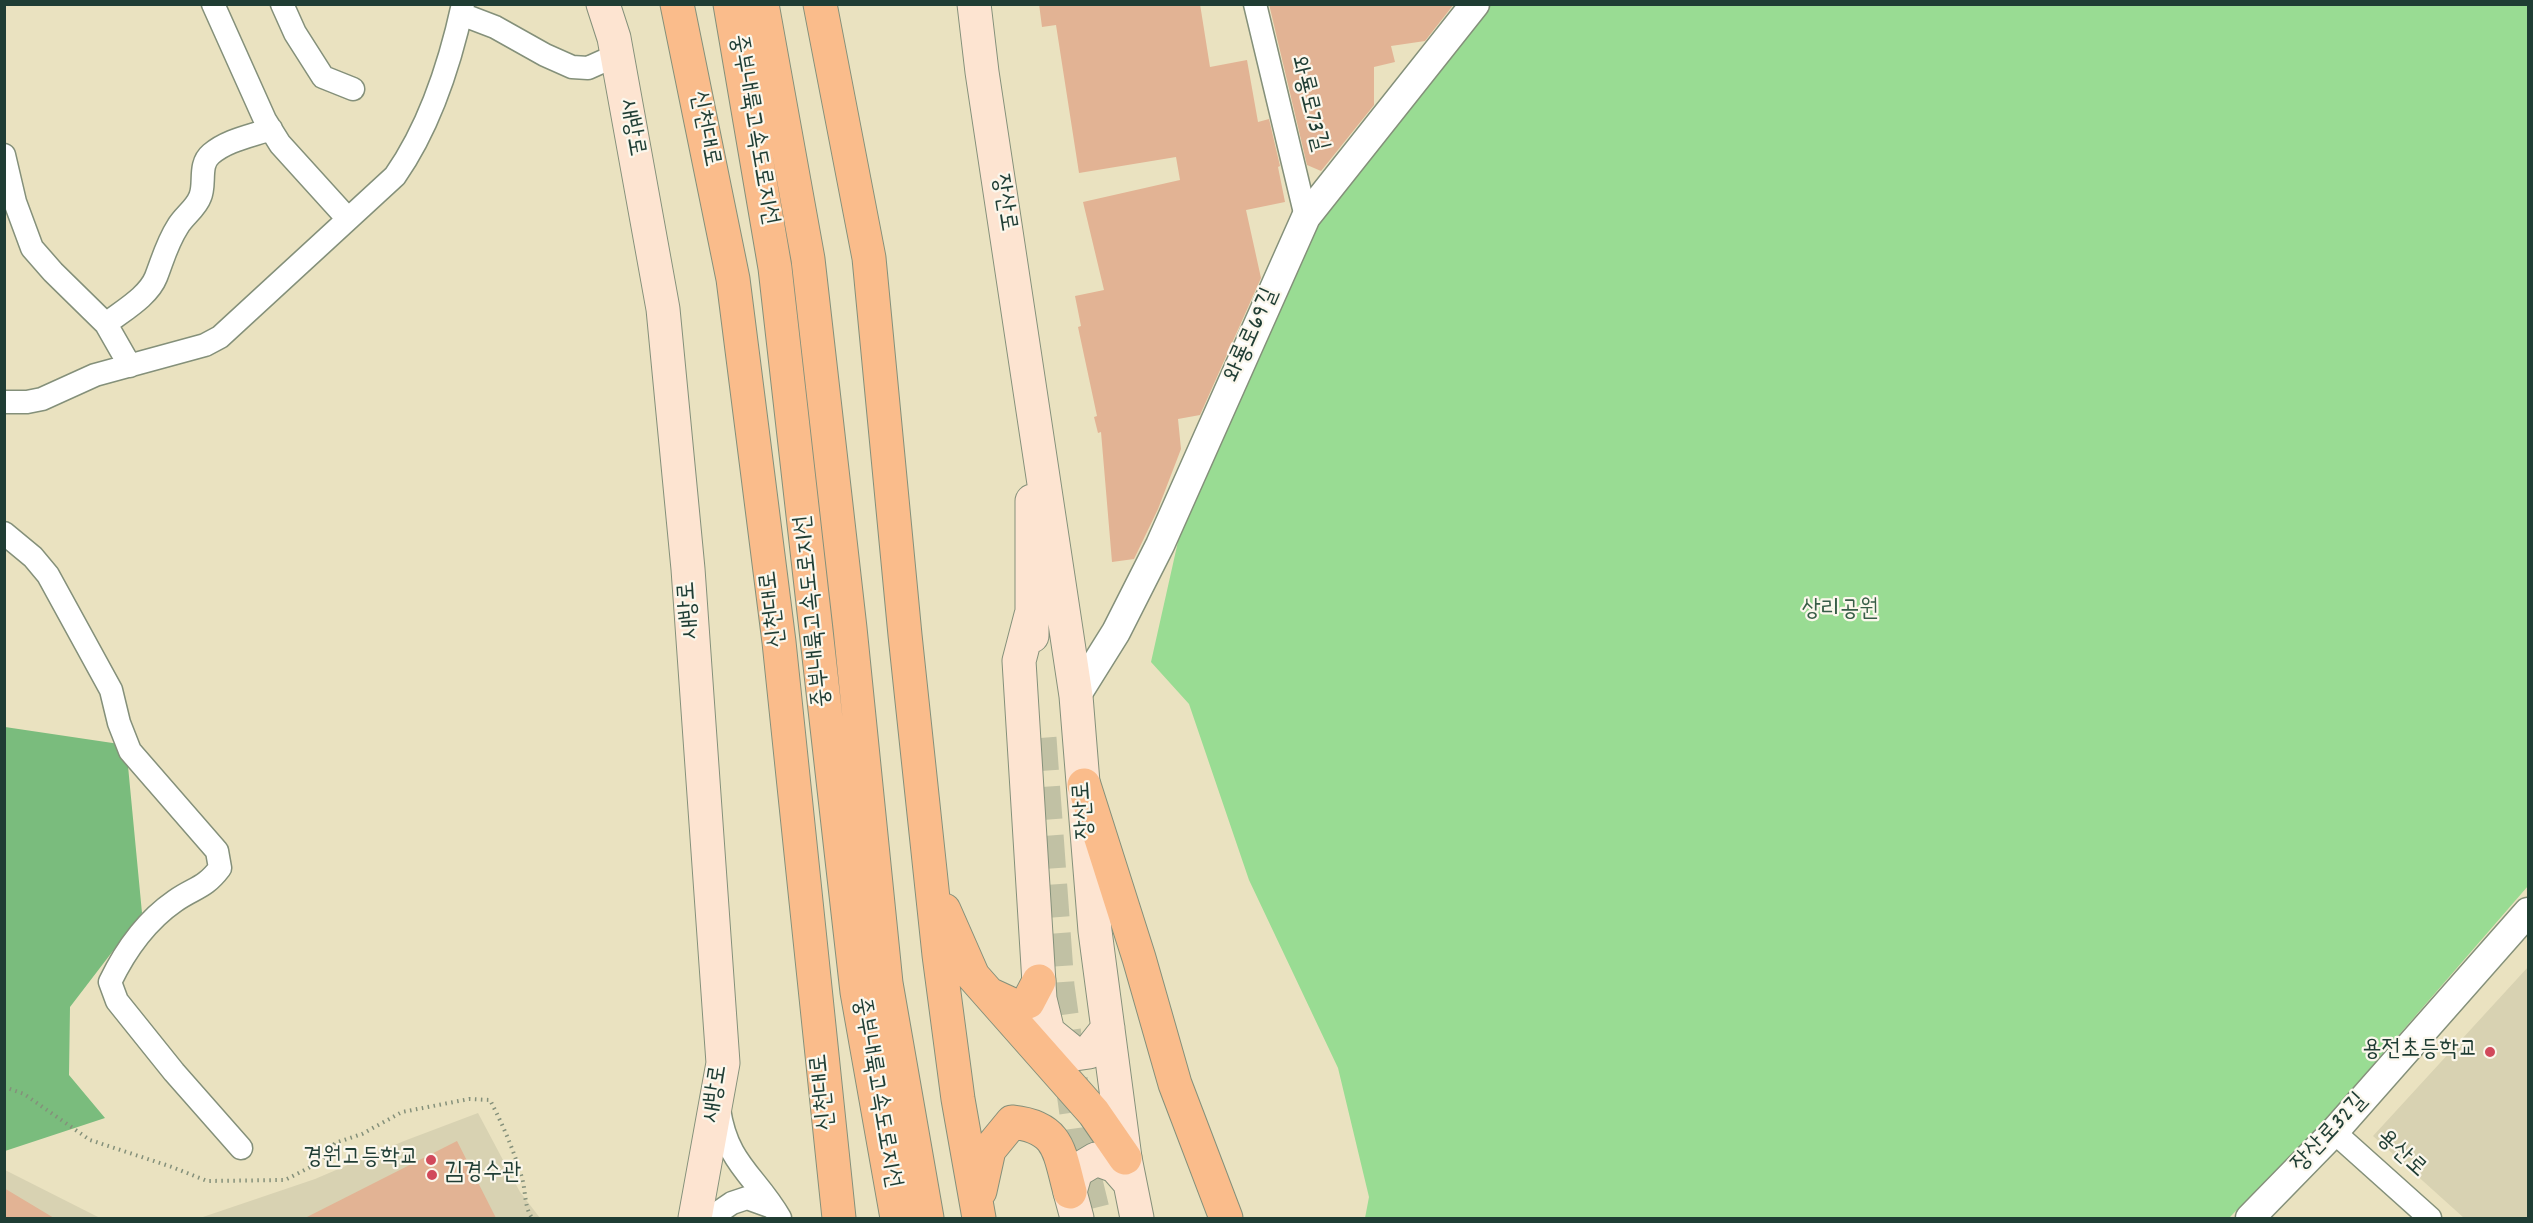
<!DOCTYPE html>
<meta charset="utf-8">
<style>
body{margin:0}
#map{position:relative;width:2533px;height:1223px;overflow:hidden;background:#eae2c0;font-family:Dekko,sans-serif}
canvas{display:block}
.frame{position:absolute;inset:0;border:6px solid #1f3d34;pointer-events:none}
</style>
<div id="map">
<canvas width="2533" height="1223"></canvas>
<div class="frame"></div>
</div>
<script>
const context = document.querySelector('canvas').getContext('2d');
context.lineJoin = 'round';
function paint(path, color) { context.fillStyle = color; context.fill(path, 'evenodd'); }
function trace(path, color, width, dash) { context.strokeStyle = color; context.lineWidth = width; context.lineCap = dash ? 'butt' : 'round'; context.setLineDash(dash || []); context.stroke(path); }
function drawText(font, color, halo, rows, align = 'center') {
  context.font = font + ' Dekko,"Poor Story",sans-serif'; context.lineWidth = 4.5; context.setLineDash([]); context.textBaseline = 'middle'; context.strokeStyle = halo; context.fillStyle = color; for (const [text, x, y, turn = 0] of rows) {
    context.save(); context.translate(x, y); context.rotate((+turn || 0) * Math.PI / 180); context.textAlign = isNaN(turn) ? turn : align; if (halo) context.strokeText(text, 0, 0); context.fillText(text, 0, 0); context.restore();
  }
}
paint(new Path2D(`
 M2528 967V1218H2464L2373 1136Z
 M478 1113 520 1192 540 1218H200L315 1179 404 1141Z
 M5 1170 100 1218H5Z`), '#d8d2b2');
paint(new Path2D(`
 M1490 5H2528V886L2326 1119 2229 1218H1365L1369 1197 1338 1068 1249 880 1189 704 1151 662 1179 537 1314 224Z`), '#99dc93');
paint(new Path2D(`
 M5 727 126 745 142 913 70 1007 69 1075 105 1118 5 1151Z`), '#7abc7d');
paint(new Path2D(`
 M1039 4H1200L1210 67 1247 60 1258 122 1269 119 1280 166 1278 167 1285 202 1246 210 1261 278 1200 415 1178 419 1181 449 1158 509 1134 559 1112 562 1101 432 1098 433 1094 417 1097 416 1078 327 1081 326 1075 296 1104 290 1083 202 1180 180 1176 157 1079 173 1056 25 1042 27Z
 M1269 4H1454L1425 41 1391 46 1395 62 1374 67V105L1321 171 1307 165Z
 M457 1141 496 1218H305Z
 M4 1188 54 1218H4Z`), '#e2b394');
trace(new Path2D(`
 M1040 738 1058 986 1085 1177 1095 1218`), '#c1c1a4', 33, [33, 16]);
const minor = new Path2D(`
 M213 4 265 120 280 144 348 219
 M282 4 295 33 323 77 353 89
 M1255 4 1306 217
 M461 14 495 27 545 55 572 67 588 68 617 55
 M4 155 15 202 32 248 53 272 106 324 130 366
 M106 324C122 311 148 297 156 277 163 259 167 243 178 226 184 216 196 208 200 197 206 184 198 165 211 154 227 140 251 136 271 129
 M4 402H27L42 399 95 375 205 345 220 337 395 176C430 126 450 64 463 4
 M4 533 33 557 48 575 111 690 119 723 130 751 217 851 220 868C204 889 195 887 175 901 146 921 125 951 110 982L117 1001 174 1072 241 1148
 M719 1109C727 1164 755 1175 780 1218
 M2334 1132 2430 1218
 M710 1218 732 1203 747 1198 772 1207`);
const tertiary = new Path2D(`
 M1076 696 1116 632 1160 545 1306 217 1475 4
 M2250 1218 2334 1132 2528 912`);
const secondary = new Path2D(`
 M603 4 614 38 663 309 688 569 723 1063 695 1218
 M974 4 982 72 1076 696 1095 931 1125 1158 1137 1218
 M1032 501V636
 M1031 615 1019 661 1040 999 1048 1032 1075 1054 1089 1052 1108 1028
 M1077 1218 1070 1192 1076 1171 1096 1159 1115 1166 1129 1182`);
const trunk = new Path2D(`
 M677 4 733 279 779 642 839 1218
 M820 4 869 258 905 635 939 955 958 1099 979 1218
 M1084 785 1139 958 1175 1084 1226 1218
 M944 910 973 976 1094 1113 1125 1158
 M989 994 1015 1006 1028 1002 1039 981
 M980 1191 989 1150 1012 1122C1060 1127 1059 1152 1070 1192`);
const motorway = new Path2D(`
 M730 4 775 268 857 992 897 1218
 M762 4 808 259 850 628 886 983 927 1218`);
trace(minor, '#84907a', 25);
trace(tertiary, '#84907a', 31);
trace(secondary, '#84907a', 35);
trace(trunk, '#84907a', 35);
trace(motorway, '#84907a', 35);
trace(new Path2D(`
 M4 1087 24 1094 90 1140 172 1167 207 1181 285 1180 324 1160 335 1143 362 1134 402 1112 469 1099 490 1100C503 1125 514 1151 522 1178 526 1192 524 1206 532 1218`), '#84907a', 4, [1.5, 4.5]);
trace(minor, '#fff', 22);
trace(tertiary, '#fff', 28);
trace(secondary, '#fde4d1', 33);
trace(trunk, '#fabc8b', 33);
trace(motorway, '#fabc8b', 33);
for (const [x, y, r, color] of [
 [2490,1052,6,"#d1495b"],
 [431,1160,6,"#d1495b"],
 [432,1175,6,"#d1495b"]
]) { const dot = new Path2D(); dot.arc(x, y, r, 0, 2 * Math.PI); context.fillStyle = color; context.fill(dot); trace(dot, '#fbf7ec', 2); }
drawText('24px', '#1f3d34', '#fbf7ec', [
 ["와룡로73길",1307,104,76],
 ["새방로",630,128,80],
 ["신천대로",703,129,79],
 ["중부내륙고속도로지선",752,130,80],
 ["장산로",1002,203,81],
 ["와룡로69길",1253,336,-66],
 ["신천대로",775,609,-97],
 ["새방로",691,610,-94],
 ["중부내륙고속도로지선",815,611,-96],
 ["장산로",1086,810,-94],
 ["신천대로",825,1092,-96],
 ["중부내륙고속도로지선",875,1093,80],
 ["새방로",717,1094,-81],
 ["장산로32길",2331,1134,-47],
 ["용산로",2400,1155,42]
]);
drawText('24px', '#375d47', '#fbf7ec', [
 ["상리공원",1840,612]
]);
drawText('24px', '#1f3d34', '#fbf7ec', [
 ["용전초등학교",2478,1052],
 ["경원고등학교",419,1160],
 ["김경수관",444,1175,"left"]
], 'right');
</script>
